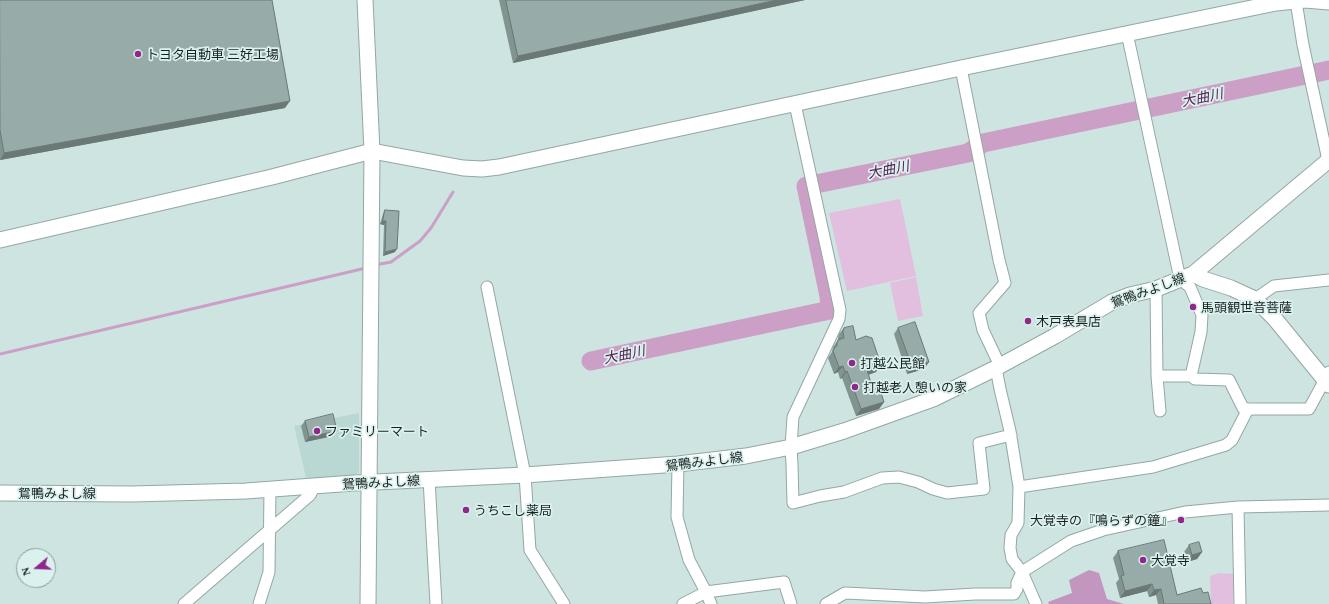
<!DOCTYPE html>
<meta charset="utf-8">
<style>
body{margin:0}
#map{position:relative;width:1329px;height:604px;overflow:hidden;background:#cee4e0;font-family:Georgia,serif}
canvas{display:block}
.north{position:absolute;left:16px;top:548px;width:40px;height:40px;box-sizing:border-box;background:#dbf1ee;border:1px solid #8e9e9c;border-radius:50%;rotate:251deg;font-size:11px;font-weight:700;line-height:16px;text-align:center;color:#1a2221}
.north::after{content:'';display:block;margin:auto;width:14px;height:18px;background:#90278b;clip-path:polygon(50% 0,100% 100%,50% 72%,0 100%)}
</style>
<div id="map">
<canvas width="1329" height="604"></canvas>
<div class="north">N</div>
</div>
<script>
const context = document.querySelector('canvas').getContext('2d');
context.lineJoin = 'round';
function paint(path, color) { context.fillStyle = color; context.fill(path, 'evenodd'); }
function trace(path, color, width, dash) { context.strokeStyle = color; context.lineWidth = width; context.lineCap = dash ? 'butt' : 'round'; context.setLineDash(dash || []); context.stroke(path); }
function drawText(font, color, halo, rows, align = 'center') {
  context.font = font + ' Georgia,"Noto Sans JP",serif'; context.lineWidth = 3.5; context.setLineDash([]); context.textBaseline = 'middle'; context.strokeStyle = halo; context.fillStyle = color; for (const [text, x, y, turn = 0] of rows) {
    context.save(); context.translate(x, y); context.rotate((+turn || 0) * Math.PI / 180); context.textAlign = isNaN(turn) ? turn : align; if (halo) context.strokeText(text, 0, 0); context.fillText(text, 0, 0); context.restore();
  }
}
paint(new Path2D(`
 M359 413V472L350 479 307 482 294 426Z`), '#bad8d3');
paint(new Path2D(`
 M900 199 916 276 847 291 829 213Z
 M916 277 923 316 898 321 890 283Z
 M1219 573 1233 574V604H1211L1210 576Z`), '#e2bfde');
paint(new Path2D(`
 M1089 570 1099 573 1107 599 1124 604H1049L1048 602 1072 593 1069 580Z`), '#c296be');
trace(new Path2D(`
 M375 265 391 262 420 241 431 228 453 192
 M0 354 366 268`), '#cc9fc7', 3);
trace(new Path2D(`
 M591 361 830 310 829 296 806 186 968 153 983 143 1329 70`), '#cc9fc7', 19);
const street = new Path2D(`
 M1296 1 1303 45 1328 160
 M1127 33 1180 279 1190 287 1202 315 1201 332 1191 376H1157
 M961 68 999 260 1005 283 979 313 983 330 1000 366
 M795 104 840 310 839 319 793 417 791 447 792 464 793 503 820 496 844 492 882 478 899 477 918 482 933 489 947 493 984 489 979 443 1011 435
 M487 287 525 475 530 550 564 604
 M1156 289 1157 376 1160 411
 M1255 299 1274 286 1329 280
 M996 368 1000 389 1010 431 1019 487 1018 523 1011 535 1010 548 1012 559 1022 572 1036 604
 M1191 376 1195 379 1229 380 1243 408 1248 409
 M678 464 677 517 689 560 706 592 711 604
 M429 479 436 604
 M1019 487 1153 467 1226 445 1232 440 1248 409H1309L1329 372
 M1238 507 1240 604
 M184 604 310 495 315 485
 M259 604 269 572 270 489
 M683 604 706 592 784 582 791 604
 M826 604 845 593 925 597 975 594H1014L1017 589V583L1022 572 1071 541 1103 530 1185 512 1238 507 1329 505`);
const secondary = new Path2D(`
 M365 0 372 151 368 604
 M0 240 272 177 372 151 463 168 482 169 499 167 961 68 1276 3 1305 0 1329 2
 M1193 274 1203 279 1231 288 1255 299 1275 319 1329 385
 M0 493 132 494 246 491 354 483 525 475 678 464 746 456 791 447 844 431 933 399 996 368 1055 336 1112 302 1130 295 1156 289 1193 274 1329 160`);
trace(street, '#93a7a4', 13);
trace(secondary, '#93a7a4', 17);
trace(street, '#fff', 11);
trace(secondary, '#fff', 15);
paint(new Path2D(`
 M0 0 285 108 0 160Z
 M499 0H805L513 63Z
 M385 210 395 252 383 256 384 225 380 224 383 214Z
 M844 328 856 340 876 372 868 375 873 389 884 402 879 409 856 416 842 378 840 379 838 372 834 374 828 358 832 352 833 347 838 340V338L839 334Z
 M898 328 924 369 907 374 894 334Z
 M305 421 333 436 305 442 301 426Z
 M1189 545 1202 552 1197 559 1187 562 1184 552Z
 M1118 551 1177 595 1203 593 1211 604H1158L1156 595 1149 597 1147 591 1120 598 1116 583 1119 579 1113 558Z`), '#829490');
paint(new Path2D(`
 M777 0H805L513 63 518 56Z
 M290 101 285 108 0 160 4 153Z
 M383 221H386L384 225 380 224Z
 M397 249 395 252 383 256 385 252Z
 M929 362 924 369 907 374 912 367Z
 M881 365 876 372 862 377 867 370Z
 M843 366 838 372 834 374 839 367Z
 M847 371 842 378 840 379 845 372Z
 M884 402 879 409 856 416 861 409Z
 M337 431 333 436 305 442 309 437Z
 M1202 552 1197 559 1187 562 1192 555Z
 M1152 584 1147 591 1120 598 1125 591Z
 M1161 589 1156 595 1149 597 1154 590Z`), '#6a7876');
const building = new Path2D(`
 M0 0H272L290 101 4 153 0 130Z
 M506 0H777L518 56Z
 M385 210 399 211 397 249 385 252 386 221H383Z
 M915 322 929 362 912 367 898 328Z
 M853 326 856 340 866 336 872 338 881 365 867 370 873 389 879 387 884 402 861 409 847 371 845 372 843 366 839 367 833 351 835 347 837 346V344L838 340 844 338 843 331 844 328Z
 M333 414 337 431 309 437 305 421Z
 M1164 540 1177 595 1201 588 1203 593 1208 592 1211 604H1164L1161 589 1154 590 1152 584 1125 591 1121 576 1124 575 1118 551Z
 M1199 542 1202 552 1192 555 1189 545Z`);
paint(building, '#97aca8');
trace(building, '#6a7876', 1);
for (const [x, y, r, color] of [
 [138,54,4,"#90278b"],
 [1193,307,4,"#90278b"],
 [1028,321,4,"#90278b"],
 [852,363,4,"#90278b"],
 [855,387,4,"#90278b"],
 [317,431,4,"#90278b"],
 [466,510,4,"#90278b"],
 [1181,520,4,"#90278b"],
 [1143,560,4,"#90278b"]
]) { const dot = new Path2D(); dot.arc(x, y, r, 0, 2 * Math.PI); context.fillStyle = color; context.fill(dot); trace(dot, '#dbf1ee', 1.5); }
drawText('13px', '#1a2221', '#dbf1ee', [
 ["トヨタ自動車 三好工場",146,54],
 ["馬頭観世音菩薩",1201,307],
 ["木戸表具店",1036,321],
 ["打越公民館",860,363],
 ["打越老人憩いの家",863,387],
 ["ファミリーマート",325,431],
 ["うちこし薬局",474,510],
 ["大覚寺の『鳴らずの鐘』",1173,520,"right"],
 ["大覚寺",1151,560]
], 'left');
drawText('13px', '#1a2221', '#dbf1ee', [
 ["鴛鴨みよし線",1148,290,-20],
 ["鴛鴨みよし線",704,461,-7],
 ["鴛鴨みよし線",381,482,-3],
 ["鴛鴨みよし線",57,493]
]);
drawText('italic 14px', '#582255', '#dbf1ee', [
 ["大曲川",1202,97,-12],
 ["大曲川",888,169,-11],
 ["大曲川",624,354,-12]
]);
</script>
